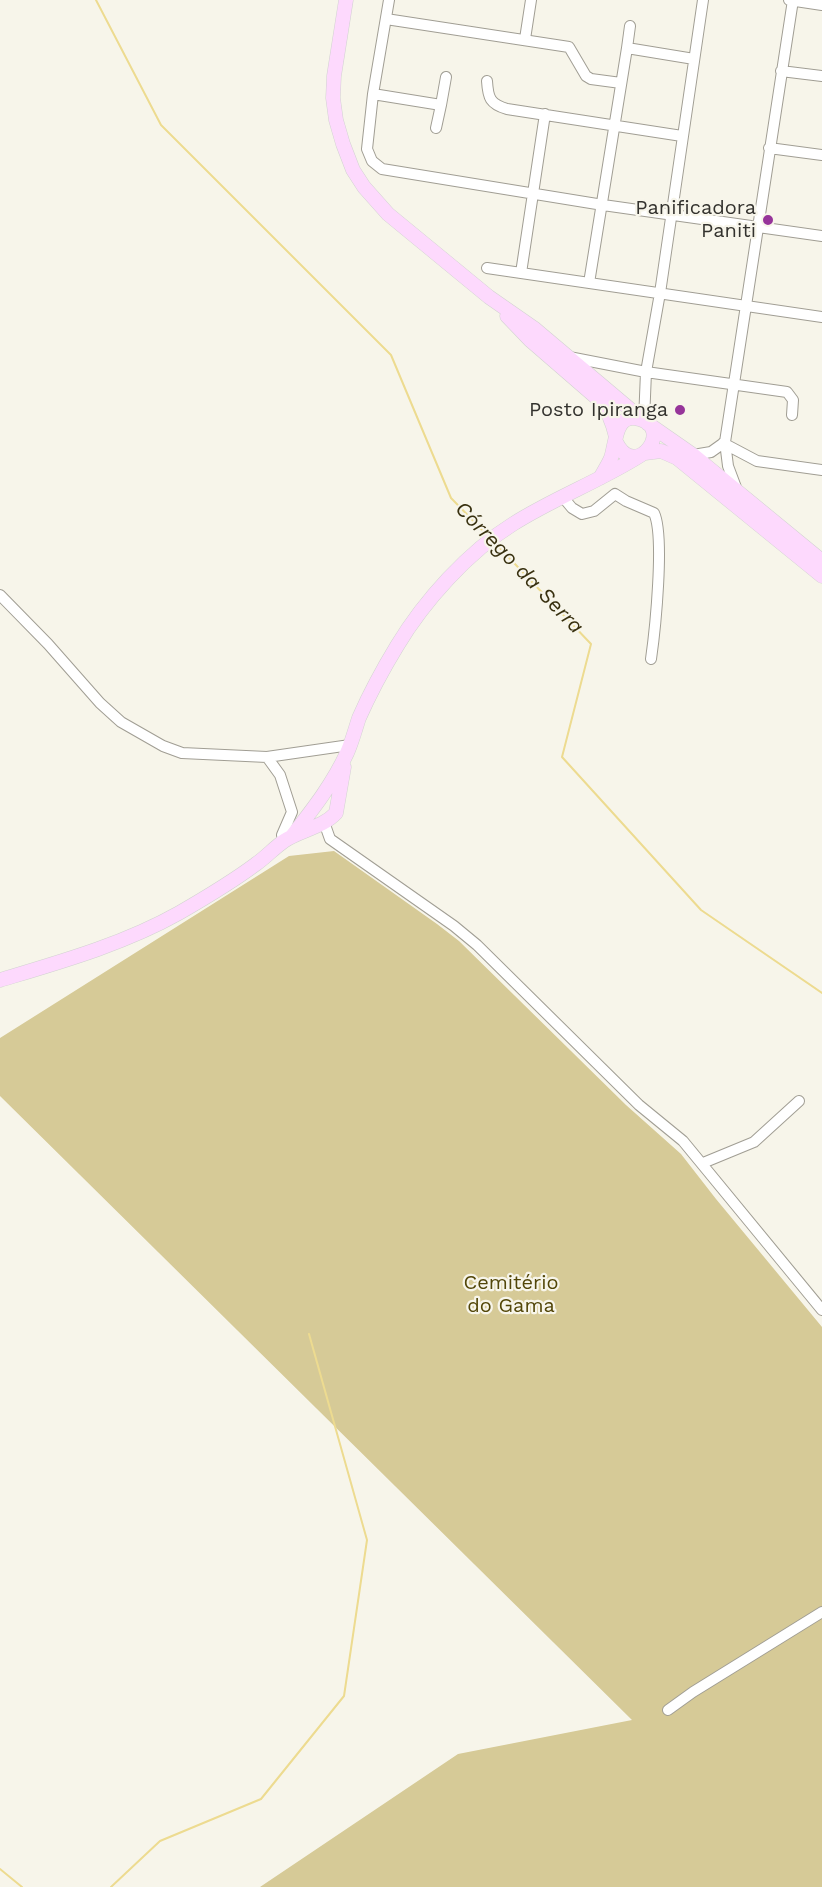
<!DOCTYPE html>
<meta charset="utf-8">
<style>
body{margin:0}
canvas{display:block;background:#f7f5ea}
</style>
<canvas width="822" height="1887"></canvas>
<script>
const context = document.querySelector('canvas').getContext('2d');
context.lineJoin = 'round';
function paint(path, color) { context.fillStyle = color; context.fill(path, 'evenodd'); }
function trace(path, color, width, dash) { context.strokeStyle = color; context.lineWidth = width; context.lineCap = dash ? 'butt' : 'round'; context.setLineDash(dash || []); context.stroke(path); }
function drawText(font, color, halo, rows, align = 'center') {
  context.font = font + ' "Work Sans",sans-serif'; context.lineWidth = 4.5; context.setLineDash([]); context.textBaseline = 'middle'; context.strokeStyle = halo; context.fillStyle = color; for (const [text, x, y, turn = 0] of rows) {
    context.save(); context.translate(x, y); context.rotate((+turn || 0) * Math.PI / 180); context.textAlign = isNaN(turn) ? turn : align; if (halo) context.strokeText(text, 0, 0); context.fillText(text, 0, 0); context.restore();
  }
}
paint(new Path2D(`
 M334 851 437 924 459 941 626 1105 681 1154 716 1199 822 1327V1887H260L458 1754 632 1720 0 1096V1038L289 856Z`), '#d6ca97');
trace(new Path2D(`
 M96 0 161 125 391 355 451 498 487 535
 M495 543 591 644 562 757 701 910 822 993
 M0 1869 22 1887
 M111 1887 160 1841 261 1799 344 1696 367 1540 309 1334`), '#eddb90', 2);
const minor = new Path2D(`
 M389 0 373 94 367 149 372 161 382 169 603 205 822 236
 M789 0 822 5
 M386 19 569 47 586 76 591 79 621 83
 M630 26 627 48 694 59
 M525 39 531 0
 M781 71 822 76
 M487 81C488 98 490 104 507 109L682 136
 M373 94 441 105 436 128
 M441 105 446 77
 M769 148 822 155
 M487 268 822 317
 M521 273 545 114
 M589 283 627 48
 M569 357 646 372 787 392 793 400 792 415
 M644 421 646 372 660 293 703 0
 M723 443 757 461 822 470
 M693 455 711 452 725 442
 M737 490 728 466 725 442 793 0
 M562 496 572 508 582 514 594 511 615 494 626 501 654 513C665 536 655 631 651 659
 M0 595 48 644 100 703 121 722 163 746 182 753 267 757 350 745
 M267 757 280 775 292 812 282 835 284 841
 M324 822 330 839 454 926 477 945 639 1105 683 1141 822 1310
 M703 1163 754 1142 799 1101
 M668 1710 693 1692 822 1612`);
const major = new Path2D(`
 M346 0 334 76 333 98 336 120 343 144 353 170 364 187 388 214 489 297 535 329 644 421
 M507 316 530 340 605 405 613 426 616 437
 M647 423 693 455 822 561
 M645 453 661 451 677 458 822 576
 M600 478C604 471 608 465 611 458 616 443 615 412 639 419 675 428 635 482 616 442
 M292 836C313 809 332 785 347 753 352 742 355 730 359 718 370 693 383 669 397 646 424 601 468 552 513 524 554 498 600 481 641 455
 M0 980C60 962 124 944 179 913 205 898 232 882 256 864 266 857 274 848 284 841 300 830 322 828 336 813L344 767`);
trace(minor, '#a19e94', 12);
trace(major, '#d2d2d1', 15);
trace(minor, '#fff', 10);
trace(major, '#fdd9fd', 14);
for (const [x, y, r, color] of [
 [768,220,6,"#96349a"],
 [680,410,6,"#96349a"]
]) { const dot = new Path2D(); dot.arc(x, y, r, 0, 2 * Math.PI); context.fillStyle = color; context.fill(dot); trace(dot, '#f7f5ea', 2); }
drawText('20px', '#33322e', '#f7f5ea', [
 ["Panificadora",756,208],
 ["Paniti",756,231],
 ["Posto Ipiranga",668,410]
], 'right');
drawText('20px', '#524608', '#f7f5ea', [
 ["Cemitério",511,1283],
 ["do Gama",511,1306]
]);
drawText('italic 21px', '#38300f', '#f7f5ea', [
 ["Córrego da Serra",519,568,46]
]);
</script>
